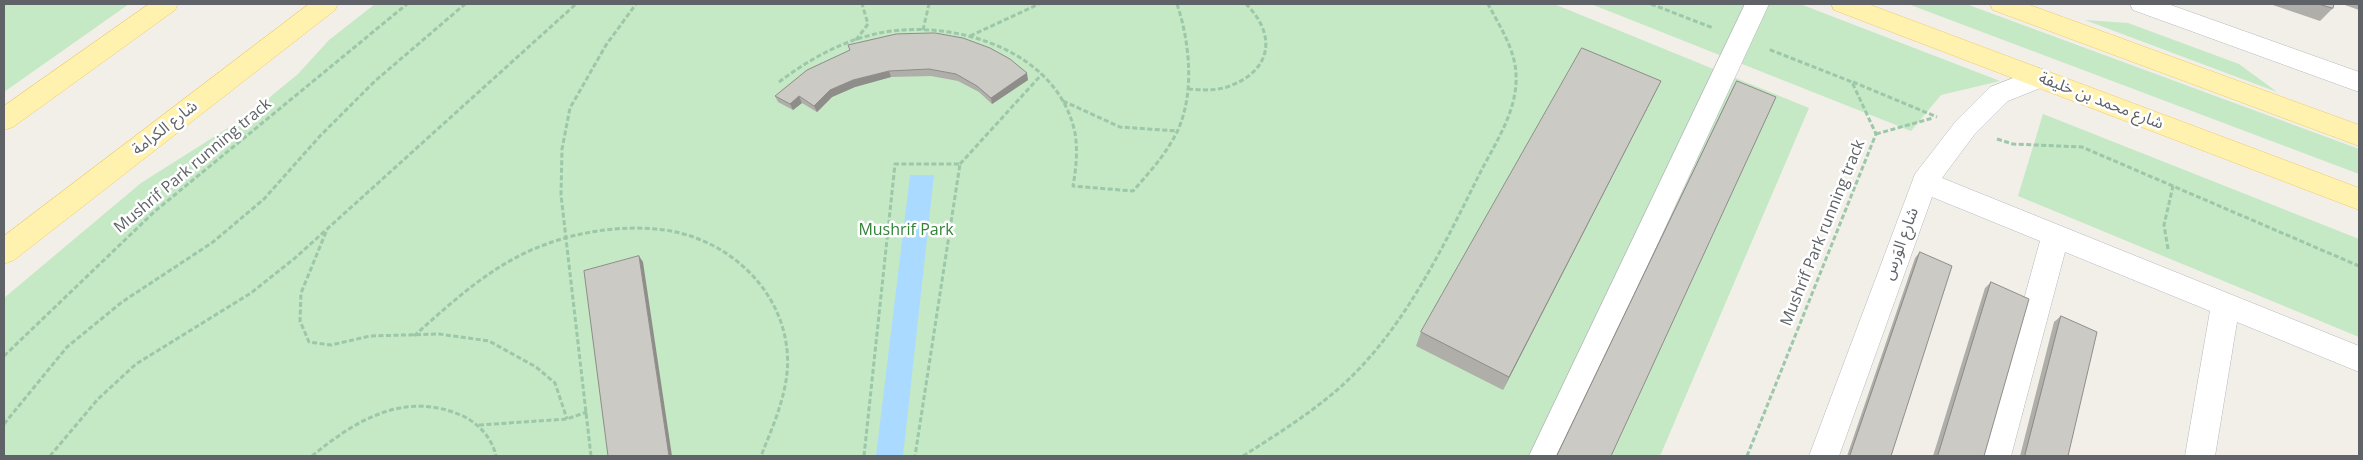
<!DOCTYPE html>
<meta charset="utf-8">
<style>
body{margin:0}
#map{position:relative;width:2363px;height:460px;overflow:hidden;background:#f1efe8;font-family:"Open Sans",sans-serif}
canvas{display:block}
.frame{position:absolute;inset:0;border:5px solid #5f6368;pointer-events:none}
</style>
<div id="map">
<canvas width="2363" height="460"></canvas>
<div class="frame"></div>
</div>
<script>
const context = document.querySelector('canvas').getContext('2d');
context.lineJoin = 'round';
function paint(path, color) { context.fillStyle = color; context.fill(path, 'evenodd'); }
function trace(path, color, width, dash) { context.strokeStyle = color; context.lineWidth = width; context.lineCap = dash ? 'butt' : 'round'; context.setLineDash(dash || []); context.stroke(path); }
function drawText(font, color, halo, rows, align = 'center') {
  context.font = font + ' "Open Sans","Noto Sans Arabic",sans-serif'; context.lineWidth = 5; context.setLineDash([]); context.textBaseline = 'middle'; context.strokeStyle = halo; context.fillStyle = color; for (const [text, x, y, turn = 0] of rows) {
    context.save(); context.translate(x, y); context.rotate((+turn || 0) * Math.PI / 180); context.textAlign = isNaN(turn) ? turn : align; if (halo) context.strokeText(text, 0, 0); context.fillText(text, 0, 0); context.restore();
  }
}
paint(new Path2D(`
 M4 4H129L4 92Z
 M375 4H1554L1809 108 1660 456H4V298L141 183 247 116 298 74 329 40Z
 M1591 4H1800L2000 81 1941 95 1911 131Z
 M1908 4H1966L2359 149V174Z
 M2085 20 2128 23 2239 64 2277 92Z
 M2043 114 2359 239V337L2018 196Z`), '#c5e8c5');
paint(new Path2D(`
 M910 175H934L903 456H876Z`), '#aadaff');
const minor = new Path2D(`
 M1745 4H1769L1559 456H1529Z
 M2130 4H2168L2359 72V92L2133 10Z
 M2039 68 2048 71 2052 78 2048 85 2008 101 1974 135 1942 178 2359 346V372L2237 322 2215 456H2185L2210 311 2065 252 2011 456H1981L2040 241 1932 197 1839 456H1809L1915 174 1956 121 1990 87Z`);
const major = new Path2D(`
 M149 4H178L175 10 13 127 4 130V106Z
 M309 4H338L335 10 14 260 4 264V236Z
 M1831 4H1868L2359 188V210L1834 10Z
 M1990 4H2027L2359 125V146L1993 10Z`);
trace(minor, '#b5b8bc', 1);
trace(major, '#f2c960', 1);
trace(new Path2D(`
 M1651 4 1713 28
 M923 30 929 4
 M970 36 1039 4
 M856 40 868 24 862 4
 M779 82C811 58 845 39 885 32 957 20 1058 51 1075 133 1078 151 1076 169 1073 186L1133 191C1149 173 1166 154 1177 132 1195 94 1190 43 1177 4
 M1853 82 1937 117
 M1188 89C1201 90 1214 91 1227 87 1271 72 1278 36 1246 4
 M1063 101 1120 127 1178 131
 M1876 134 1933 118
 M1997 139 2013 144 2082 147 2359 266
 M960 164 1042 74
 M326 232 301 293 300 321 309 342 331 345 370 336 439 334 489 341 536 367 555 383 567 419
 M2168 249 2164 225 2173 186
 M414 336C453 301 494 263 544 245 583 230 630 224 671 231 730 242 781 289 787 350 791 387 774 423 761 456
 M4 356 154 212 407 4
 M4 424 67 347 122 302 213 242 264 199 320 136 375 81 465 4
 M479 425 567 419 587 412
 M50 456 98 399 136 364 251 293 295 258 576 4
 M312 456C356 420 405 390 463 416 479 424 492 438 496 456
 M591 456 561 195 562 149 570 108 606 45 636 4
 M864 456 895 164H960L915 456
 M1243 456C1279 433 1316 410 1347 381 1406 325 1443 247 1479 175 1495 143 1518 111 1516 74 1515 49 1499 25 1488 4
 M1747 456 1876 134 1852 82 1768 49`), '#9cc7a9', 3, [5, 2.5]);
paint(minor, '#fff');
paint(major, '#fff2af');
paint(new Path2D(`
 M2270 4H2334L2333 8 2320 21Z
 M2342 4H2359V10Z
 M963 38 1028 80 992 104 979 92 958 81 931 76 891 77 855 87 832 97 817 112 802 103 793 110 778 102 775 96Z
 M1661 81 1503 390 1416 346 1421 332Z
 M1737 81 1611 456H1556L1733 88Z
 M1920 252 1891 456H1847L1915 258Z
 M1991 282 1984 456H1933L1985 288Z
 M2061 316 2068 456H2020L2054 322Z`), '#afaea9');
paint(new Path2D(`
 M889 71 891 77 855 87 832 97 817 112 814 106 830 90 853 80Z
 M1027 73 1028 80 992 104 991 98Z
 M1661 81 1653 97 1503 390 1509 377Z
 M799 96 802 103 793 110 790 104Z
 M639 256 643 262 672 456H669Z`), '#8f8d8a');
const building = new Path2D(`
 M2319 4H2334L2333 8Z
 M935 33 963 38 990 48 1010 59 1027 73 991 98 977 86 956 74 929 69 889 71 853 80 830 90 814 106 799 96 790 104 775 96 807 70 850 50 848 45 896 34Z
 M1582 48 1661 81 1509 377 1421 332Z
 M1737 81 1776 97 1611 456H1557Z
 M1920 252 1952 266 1891 456H1850Z
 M639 256 669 456H608L584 271Z
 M1991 282 2029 299 1984 456H1938Z
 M2061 316 2097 332 2068 456H2025Z`);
paint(building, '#cccac5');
trace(building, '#8f8d8a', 1);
drawText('16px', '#5f6368', '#fff', [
 ["شارع محمد بن خليفة",2101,101,21],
 ["شارع الكرامة",165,128,-38],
 ["Mushrif Park running track",193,166,-40],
 ["Mushrif Park running track",1823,233,-68],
 ["شارع الوَرس",1901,244,-70]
]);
drawText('16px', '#348238', '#fff', [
 ["Mushrif Park",906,230]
]);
</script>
